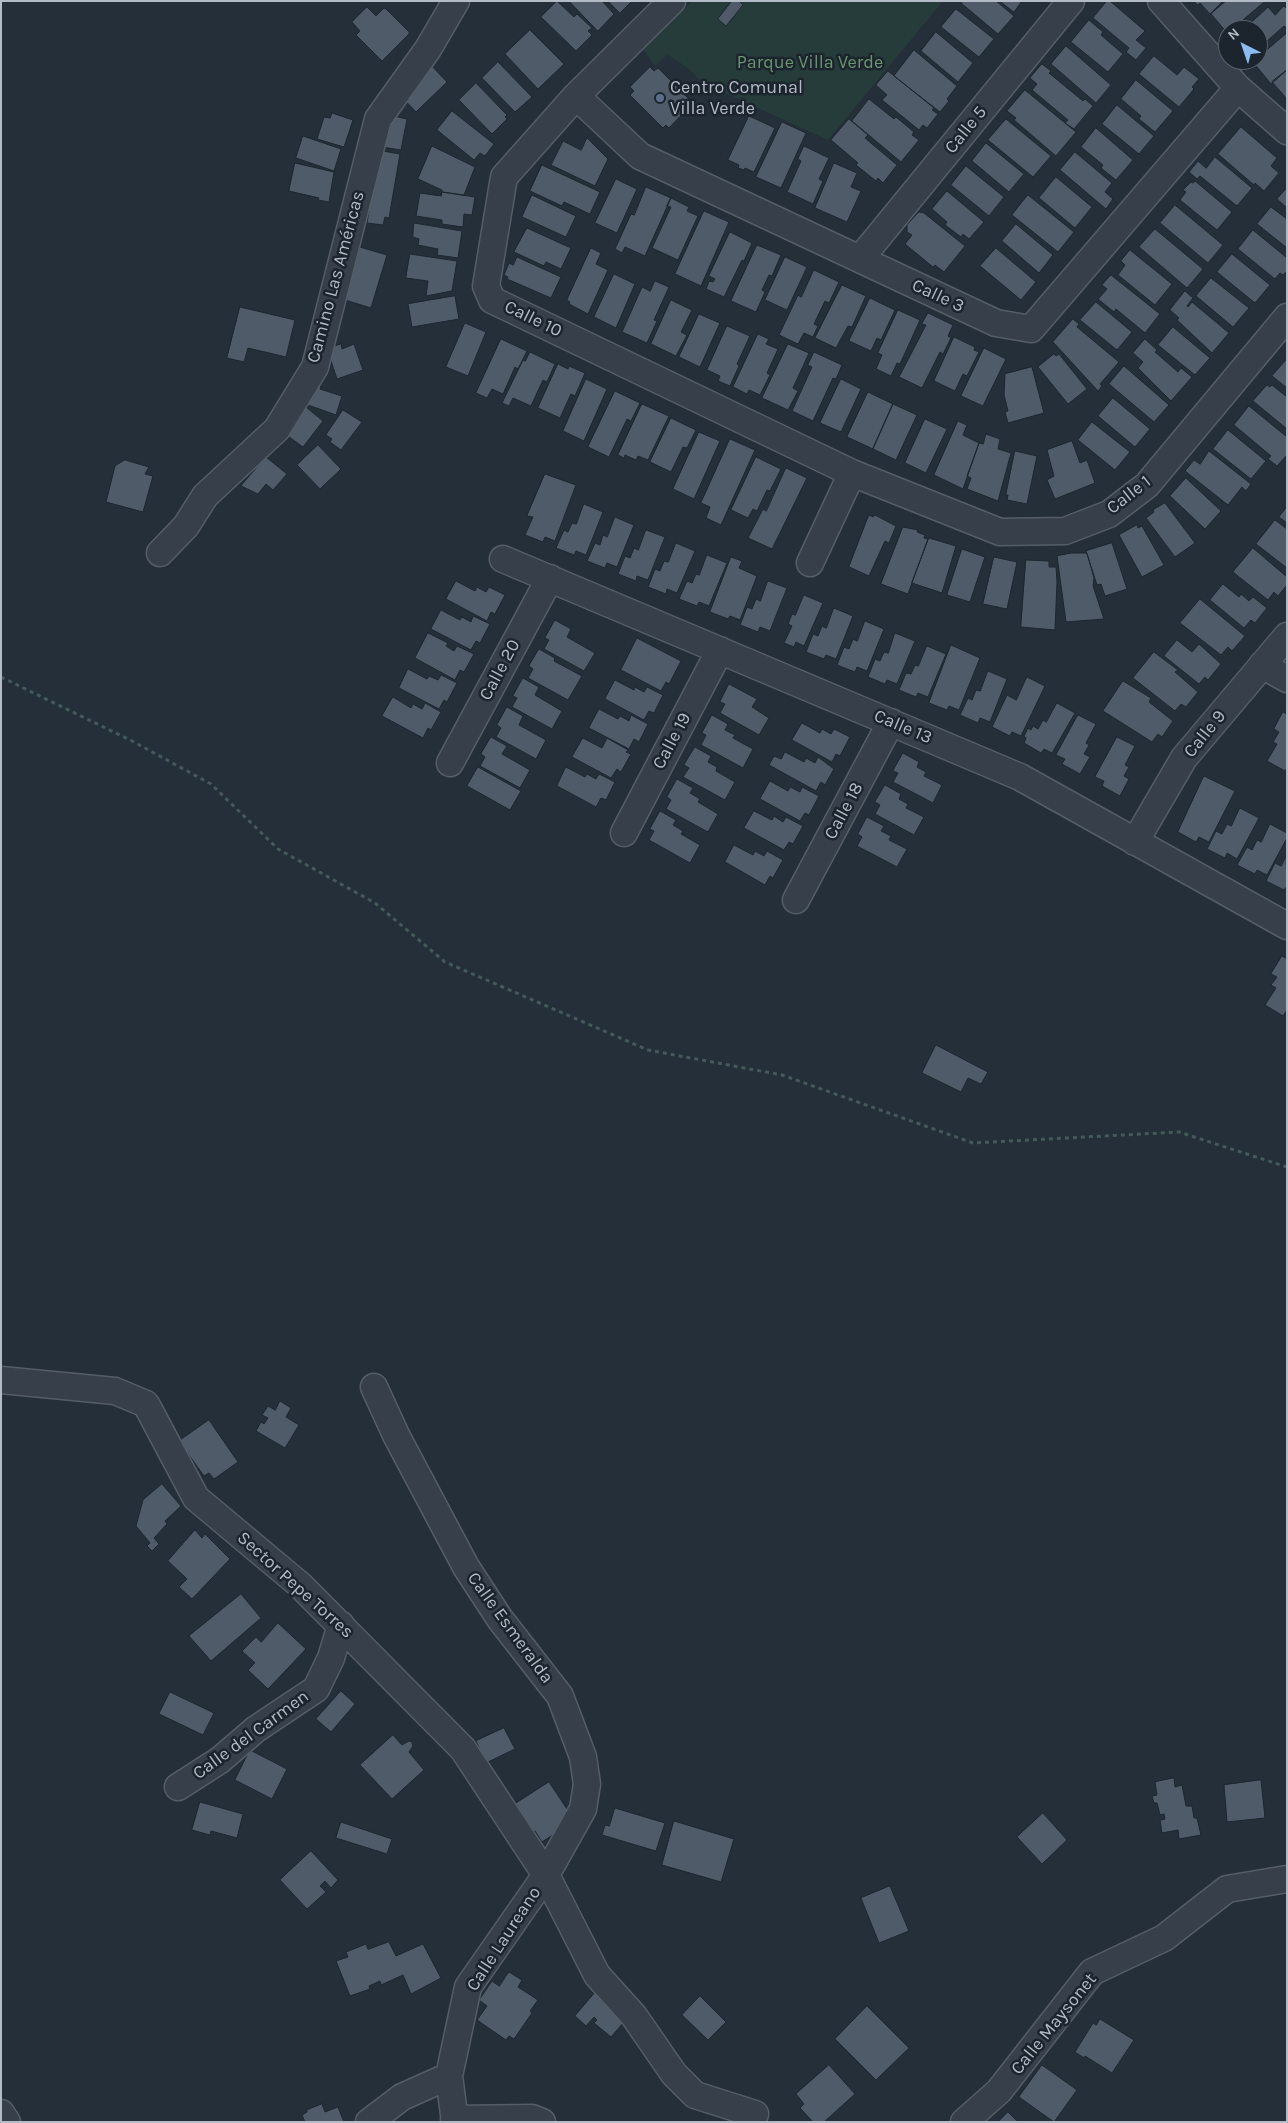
<!DOCTYPE html>
<meta charset="utf-8">
<style>
body{margin:0}
#map{position:relative;width:1288px;height:2123px;overflow:hidden;background:#242f39;font-family:Karla,sans-serif}
canvas{display:block}
.frame{position:absolute;inset:0;border:2px solid #b2bbc6;pointer-events:none}
.north{position:absolute;left:1218px;top:20px;width:50px;height:50px;box-sizing:border-box;background:#1c252e;border:1px solid #58616b;border-radius:50%;rotate:319deg;font-size:14px;font-weight:700;line-height:20px;text-align:center;color:#b2bbc6}
.north::after{content:'';display:block;margin:auto;width:18px;height:22px;background:#8cbbf1;clip-path:polygon(50% 0,100% 100%,50% 72%,0 100%)}
</style>
<div id="map">
<canvas width="1288" height="2123"></canvas>
<div class="frame"></div>
<div class="north">N</div>
</div>
<script>
const context = document.querySelector('canvas').getContext('2d');
context.lineJoin = 'round';
function paint(path, color) { context.fillStyle = color; context.fill(path, 'evenodd'); }
function trace(path, color, width, dash) { context.strokeStyle = color; context.lineWidth = width; context.lineCap = dash ? 'butt' : 'round'; context.setLineDash(dash || []); context.stroke(path); }
function drawText(font, color, halo, rows, align = 'center') {
  context.font = font + ' Karla,sans-serif'; context.lineWidth = 5; context.setLineDash([]); context.textBaseline = 'middle'; context.strokeStyle = halo; context.fillStyle = color; for (const [text, x, y, turn = 0] of rows) {
    context.save(); context.translate(x, y); context.rotate((+turn || 0) * Math.PI / 180); context.textAlign = isNaN(turn) ? turn : align; if (halo) context.strokeText(text, 0, 0); context.fillText(text, 0, 0); context.restore();
  }
}
paint(new Path2D(`
 M692 1H943L828 140 703 83 689 69 667 54 655 66 643 50Z`), '#263c3b');
const building = new Path2D(`
 M557 1 574 17 577 14 592 28 588 31 592 35 576 51 541 17Z
 M569 1H602L614 14 598 31Z
 M608 1H632L620 13Z
 M732 1H739L743 5 726 26 718 19Z
 M963 1H996L1014 16 998 34 961 3Z
 M1000 1H1022L1014 12Z
 M1107 1H1110L1145 31 1136 40 1146 48 1136 60 1126 52 1129 48 1093 18Z
 M1194 1H1223L1210 14 1200 3 1198 5Z
 M1226 1H1263L1264 2 1243 20 1246 23 1238 30H1228V34L1211 14Z
 M1284 6 1287 9V28L1284 26 1258 49V30H1243L1268 7 1275 15Z
 M367 7 376 16 384 8 386 9 409 32V34L382 61 356 35 360 31 352 22Z
 M956 9 994 39 979 57 941 27Z
 M1089 20 1103 32 1101 35 1123 54 1108 72 1071 42Z
 M530 30 564 64 538 89 505 54Z
 M936 32 973 63 958 82 921 51Z
 M1287 33V70L1271 84 1253 62Z
 M1066 46 1111 85 1096 103 1051 64Z
 M914 50 957 86 947 99 949 101 940 112 894 76Z
 M1154 56 1177 75 1184 67 1199 79 1192 87 1194 89 1179 107 1139 74Z
 M498 62 532 97 515 112 482 78Z
 M430 64 447 82 416 112 399 94Z
 M1042 64 1051 71 1049 73 1083 101 1085 99 1093 106 1074 129 1065 123 1068 120 1032 90 1037 84 1030 78Z
 M650 67 654 71 658 68 691 101 688 104 690 106 669 128 666 125 663 128 630 95 634 91 630 87Z
 M1287 70V99L1272 82Z
 M888 71 934 108 932 110 938 114 927 128 923 125 919 130 882 100 887 95 876 85Z
 M1136 80 1173 111 1155 132 1139 119 1141 116 1121 99Z
 M476 83 507 115 505 117 507 119 492 134 459 100Z
 M1025 90 1076 132 1056 156 1014 120 1016 118 1007 111Z
 M869 99 894 119 896 117 914 132 912 135 919 140 901 162 852 121Z
 M1117 105 1154 136 1139 154 1102 124Z
 M452 111 494 144 485 156 480 153 474 160 437 130Z
 M332 113 353 120 344 147 317 139 324 117 330 118Z
 M389 115 407 119 401 150 382 147Z
 M749 116 775 128 754 172 745 168 744 170 738 168 739 165 728 160Z
 M849 119 868 135 865 138 897 165 883 183 878 178 876 181 856 165 858 163 831 140Z
 M1006 119 1051 156 1033 177 988 140Z
 M782 122 806 133 781 188 756 177Z
 M1241 127 1277 158 1271 166 1279 173 1264 191 1255 183 1254 185 1218 154Z
 M1096 128 1133 160 1116 180 1101 168 1103 165 1081 147Z
 M303 136 341 149 334 171 296 158Z
 M587 138 608 159 595 186 551 165 563 141 581 150Z
 M986 143 1024 174 1009 192 972 161Z
 M432 146 475 167 464 195 442 192V190L418 179Z
 M804 146 829 158 819 179 823 181 813 204 787 192 801 161 798 159Z
 M377 150 400 154 389 218 385 217 383 225 367 223 369 211H366Z
 M1075 152 1112 183 1105 192 1113 199 1106 209 1060 170Z
 M1215 157 1252 188 1237 206 1200 176 1197 179 1189 172 1198 161 1206 168Z
 M295 163 334 172 329 202 318 200 319 198 289 191Z
 M834 163 857 173 851 187 861 191 847 222 815 208Z
 M542 165 600 192 590 214 564 202 562 206 530 191Z
 M966 166 1004 197 989 216 951 185Z
 M1056 177 1092 207 1075 228 1039 198Z
 M616 179 637 189 617 233 595 223Z
 M1195 181 1232 212 1217 230 1180 200 1186 192 1183 190 1191 182 1193 183Z
 M646 187 671 198 645 256 625 247 622 253 615 249 631 214 634 215Z
 M1287 188V208L1277 199Z
 M947 191 984 222 969 239 963 234 961 237 945 225 947 222 932 209Z
 M442 192 475 197 472 215 464 214 463 227 442 224V220L416 216 420 193 441 196Z
 M532 195 576 216 566 237 522 217Z
 M1028 195 1074 232 1058 252 1012 215Z
 M671 198 689 207 687 211 698 216 678 260 652 248 671 207 667 206Z
 M1175 205 1223 245 1208 263 1160 223Z
 M1271 207 1287 219V248L1257 224Z
 M704 211 729 222 701 286 675 274Z
 M919 212 924 213 965 246 944 272 935 265 933 267 905 244 912 235 907 232V225Z
 M414 223 462 231 458 258 437 255 438 249 418 245 419 239 413 237Z
 M1016 224 1053 255 1039 273 1002 241Z
 M527 228 571 248 561 269 546 262 544 266 514 252Z
 M1155 229 1203 269 1187 288 1139 247Z
 M1253 230 1287 258V271L1283 275 1280 273 1275 279 1238 249Z
 M730 232 752 243 744 261 742 260 724 297 706 289 709 281 713 282 715 279 709 276Z
 M757 245 781 255 772 276 769 275 762 290 765 292 756 312 731 301Z
 M360 247 387 255 371 308 345 300Z
 M591 248 601 253 596 264 608 270 588 314 569 304 570 302 567 300Z
 M996 248 1036 282 1021 300 980 266Z
 M1130 250 1172 284 1155 305 1118 275 1125 265 1121 261Z
 M410 254 457 261 452 291 426 296 428 281 406 278Z
 M1232 254 1270 285 1255 303 1217 272Z
 M517 257 561 277 551 298 507 279 508 277 504 275 509 263 513 265Z
 M785 257 807 267 787 310 765 300Z
 M814 270 839 282 829 303 825 301 814 324 818 326 813 337 804 333 798 344 779 335 798 295 801 297Z
 M614 274 635 284 616 328 594 317Z
 M1111 275 1160 314 1145 333 1116 309 1114 312 1098 299 1107 289 1102 285Z
 M1211 278 1249 308 1233 327 1196 296Z
 M655 281 669 287 654 320 657 321 647 343 622 332 642 287 650 291Z
 M842 285 866 296 852 327 848 326 836 348 815 338Z
 M1185 291 1193 298 1187 306 1188 307 1192 302 1229 333 1212 353 1177 320 1179 318 1170 310Z
 M455 296 459 319 412 327 408 304Z
 M870 298 895 310 881 340 877 338 871 351 849 341Z
 M671 300 692 310 681 332 687 335 676 356 651 344Z
 M1096 302 1132 332 1117 350 1080 320Z
 M240 307 295 320 286 357 248 348 244 362 227 358Z
 M898 310 920 320 900 364 897 363 891 376 876 369 882 355 878 353Z
 M928 313 953 325 948 336 951 338 943 354 940 352 922 388 899 377 926 325 922 324Z
 M699 314 720 323 700 367 679 357Z
 M1073 319 1079 324 1077 327 1119 362 1100 384 1102 386 1098 391 1053 342Z
 M465 323 486 332 468 376 446 367Z
 M727 326 750 336 737 364 739 366 730 386 718 381 720 376 707 370Z
 M1173 327 1210 358 1195 375 1158 345Z
 M758 334 769 339 766 344 778 349 767 373 770 375 760 395 749 390 747 394 733 387Z
 M954 337 975 347 974 350 979 352 967 376 963 374 955 391 934 381Z
 M501 339 527 351 518 369 515 367 503 394 492 389 487 398 476 393Z
 M1145 339 1157 350 1155 352 1178 372 1181 368 1192 377 1171 401 1138 368 1143 362 1133 353Z
 M341 344 342 349 354 344 363 370 337 379 327 349Z
 M788 344 809 353 793 388 798 391 788 410 762 398Z
 M984 348 1006 359 983 406 961 396Z
 M530 352 555 364 547 382 543 380 531 406 513 398 509 406 502 403 523 360 525 361Z
 M814 352 842 365 836 379 833 378 813 421 792 411 812 367 808 365Z
 M1054 354 1056 356 1059 354 1087 389 1068 404 1038 367Z
 M1287 359V388L1272 376Z
 M558 364 568 369 569 366 585 373 575 396 571 394 560 418 538 408Z
 M1124 366 1169 405 1154 422 1109 384Z
 M1032 367 1044 413 1008 423 1005 412 1008 411 1004 395 1005 374Z
 M586 379 607 389 584 441 563 431Z
 M841 379 861 389 841 432 820 423Z
 M316 385 321 387 320 389 342 396 336 415 308 405Z
 M1267 385 1270 387 1272 385 1287 397V429L1253 401Z
 M615 391 640 403 631 421 627 419 609 457 588 447Z
 M868 392 893 404 873 449 847 437Z
 M1113 398 1150 429 1135 447 1098 416Z
 M642 404 669 416 648 460 638 456 636 460 625 455 624 458 618 455Z
 M893 404 917 415 896 460 873 449Z
 M1249 406 1287 437V455L1277 466 1268 459 1271 456 1234 425Z
 M306 407 323 421 303 447 285 434Z
 M343 410 362 422 341 450 330 442 332 439 326 435Z
 M671 418 696 430 687 448 683 447 671 472 650 462Z
 M925 419 947 429 926 473 905 463Z
 M958 421 967 425 963 435 979 443 963 489 934 475Z
 M1092 422 1130 452 1115 470 1078 440Z
 M1228 430 1266 461 1251 479 1213 449Z
 M699 432 720 441 694 499 673 489Z
 M986 434 1000 439 998 449 1011 453 998 501 967 489 971 478 967 476 979 443 983 444Z
 M730 439 755 450 721 525 706 518 710 507 701 503Z
 M1072 441 1080 463 1087 460 1095 483 1055 499 1047 480 1054 476 1047 450Z
 M318 445 341 469 320 489 297 465Z
 M1015 451 1037 456 1027 504 1007 500 1008 495H1006Z
 M1209 451 1251 484 1246 491 1242 487 1228 505 1185 471 1194 460 1200 464Z
 M266 457 287 474 273 490 266 484 258 494 241 486Z
 M756 457 781 469 770 491 767 490 757 511 753 509 748 518 731 510Z
 M125 460 149 467 145 474 153 476 143 512 106 502 115 466Z
 M786 468 807 478 772 549 748 538 763 509 766 511Z
 M545 474 576 485 555 541 545 537 543 542 525 535 533 517 527 516Z
 M1186 478 1221 511 1205 529 1170 496Z
 M1165 503 1195 543 1175 557 1146 518 1154 512 1153 510Z
 M584 504 603 512 586 555 576 551 574 555 556 548 564 530 568 532 572 523 576 524Z
 M1287 507V523L1279 517Z
 M869 515 873 517 875 515 896 526 889 543 885 541 869 576 849 567Z
 M615 517 634 525 617 567 607 563 605 568 587 561 595 543 600 545 603 535 607 537Z
 M1275 520 1287 529V568L1256 544Z
 M1137 525 1138 528 1142 526 1164 565 1142 577 1119 535Z
 M903 527 918 530 917 532 925 535 924 538 928 539 908 594 881 584Z
 M646 530 665 537 648 580 637 576 636 581 618 574 625 556 630 558 634 548 638 550Z
 M929 538 956 546 942 593 912 583Z
 M676 543 695 551 677 593 667 589 666 594 648 587 655 569 660 571 664 561 668 562Z
 M1112 543 1127 589 1105 596 1101 584 1097 585 1086 551Z
 M1253 548 1287 577V585L1278 596 1274 592 1268 600 1233 572Z
 M962 549 985 557 970 602 947 595Z
 M1072 553H1087L1094 578 1093 586 1104 619 1066 622 1057 556Z
 M707 555 727 563 709 606 699 602 697 606 679 599 687 581 692 583 696 574 699 575Z
 M731 557 742 561 739 568 757 576 740 620 730 616 728 619 710 612Z
 M994 557 1017 562 1007 609 983 604Z
 M1026 560 1049 561V567H1056L1057 582 1055 630 1021 627Z
 M456 581 475 591 477 587 486 592 489 587 505 595 495 614 491 612 487 621 446 599Z
 M768 581 787 588 770 631 760 627 758 632 740 625 747 607 752 609 756 599 760 601Z
 M1223 584 1239 597 1241 594 1249 601 1253 597 1267 608 1255 623 1251 620 1244 628 1210 600Z
 M804 595 823 603 804 646 796 642 794 647 784 643 792 626 788 624 792 614 795 615Z
 M1200 599 1245 636 1232 651 1228 647 1221 655 1180 623Z
 M834 608 853 616 836 659 826 655 824 659 806 652 813 634 818 636 822 626 826 628Z
 M441 610 460 620 462 617 471 622 473 616 490 624 480 643 476 641 471 650 431 629Z
 M555 620 571 629 567 637 595 653 584 671 544 649 549 640 545 638Z
 M865 621 884 629 867 671 857 667 855 672 837 665 844 647 849 649 853 639 857 641Z
 M428 633 448 643 446 646 454 651 457 646 474 654 464 672 460 670 455 680 415 658Z
 M895 633 915 641 897 684 887 680 885 684 868 677 875 659 880 661 884 652 888 653Z
 M637 638 681 661 669 684 666 682 661 691 621 670Z
 M1177 640 1192 652 1199 644 1221 664 1208 680 1205 677 1199 684 1164 656Z
 M951 645 980 658 959 710 949 706 947 710 929 703Z
 M927 646 946 654 928 697 918 693 916 697 899 690 906 673 911 674 915 665 918 666Z
 M539 649 555 658 554 661 582 676 568 700 528 678 533 669 529 666Z
 M1154 652 1178 670 1175 672 1198 692 1186 707 1181 704 1175 711 1133 678Z
 M408 669 427 679 429 676 438 680 441 675 457 683 447 702 444 700 439 709 399 688Z
 M988 671 1007 679 990 722 980 718 978 723 960 715 968 698 972 700 976 690 980 691Z
 M1027 677 1045 686 1021 736 1012 732 1010 736 992 727 1007 695 1016 700Z
 M523 678 539 687 535 695 562 711 552 729 512 707 517 698 513 696Z
 M615 680 634 690 635 687 644 692 647 687 663 695 654 713 649 711 644 720 605 699Z
 M1123 681 1151 698 1149 702 1173 721 1162 737 1158 734 1152 742 1103 711Z
 M729 684 757 699 752 707 769 718 759 735 720 713 725 704 720 702Z
 M393 697 411 708 413 704 422 709 425 703 441 712 431 730 428 728 423 738 382 716Z
 M1057 703 1075 713 1052 753 1044 749 1041 753 1024 743 1026 738 1024 736 1028 728 1031 730 1033 726 1038 729 1043 720 1046 722Z
 M507 707 523 716 519 725 546 740 536 759 496 737 501 728 497 725Z
 M599 709 618 719 620 716 629 721 631 715 648 724 639 742 634 739 629 749 589 728Z
 M1283 712 1287 714V768L1285 771 1267 761 1277 744 1273 742 1279 732 1274 729Z
 M712 715 728 724 725 730 735 735 733 738 753 749 743 768 701 745 706 735 702 733Z
 M1078 715 1096 724 1086 743 1089 745 1084 754 1090 757 1080 774 1062 764 1065 759 1056 755Z
 M802 723 820 733 822 729 831 734 834 729 850 737 840 756 836 754 832 762 792 740Z
 M491 737 507 746 502 754 530 770 520 788 480 766 485 757 481 754Z
 M1117 737 1135 746 1125 765 1129 767 1124 776 1129 779 1120 796 1102 786 1104 781 1095 777Z
 M583 738 602 748 607 738 628 750 626 752 631 754 621 772 617 769 611 778 572 757Z
 M695 747 711 756 708 762 717 767 716 771 735 782 725 800 683 777 689 768 684 765Z
 M785 752 804 762 806 758 815 763 818 757 834 769 825 785 821 782 816 791 769 765 774 756 781 759Z
 M903 753 919 762 917 767 926 772 924 776 942 785 933 803 893 782 898 773 893 771Z
 M478 767 521 791 510 810 467 786Z
 M566 767 585 777 587 774 596 779 599 774 615 782 606 800 601 798 596 807 557 786Z
 M1204 776 1235 791 1209 842 1199 837 1196 842 1178 832Z
 M677 779 693 788 690 793 700 799 698 802 718 814 708 832 666 809 671 800 667 797Z
 M770 781 788 791 790 787 800 792 802 787 819 796 809 815 805 813 800 821 760 799Z
 M885 785 901 794 899 799 908 804 906 808 924 817 914 835 875 814 880 805 875 802Z
 M1240 808 1259 818 1237 859 1227 853 1225 858 1207 849 1216 831 1222 834 1227 824 1231 826Z
 M660 811 676 820 673 825 683 831 681 834 700 845 690 863 649 840 654 831 650 829Z
 M754 811 772 820 774 816 783 822 786 817 803 826 793 844 789 842 784 850 744 828Z
 M867 817 884 826 881 831 891 836 889 840 907 849 897 867 857 846 862 837 858 834Z
 M1270 824 1287 833V838L1267 875 1257 870 1255 874 1237 865 1247 847 1252 850 1257 840 1261 842Z
 M734 845 753 855 755 851 764 856 767 851 783 860 773 878 770 876 765 885 725 862Z
 M1286 856 1287 886 1284 890 1266 881 1275 863 1281 866Z
 M1282 956 1287 959V1010L1283 1016 1265 1005 1276 988 1271 985 1277 977 1271 974Z
 M936 1045 988 1072 981 1084 968 1078 961 1092 922 1073Z
 M280 1401 291 1408 286 1417 299 1425 285 1448 256 1431 261 1422 264 1424 268 1418 262 1415 268 1406 275 1410Z
 M209 1420 238 1462 214 1479 209 1473 204 1476 179 1441Z
 M162 1484 181 1506 165 1521 167 1524 154 1538 159 1544 152 1551 147 1546 150 1543 136 1526 143 1500Z
 M195 1530 202 1538 205 1534 230 1559 192 1599 179 1587 187 1579 168 1561Z
 M241 1594 261 1618 211 1661 189 1636Z
 M278 1623 306 1649 268 1689 248 1670 255 1663 242 1651 256 1637 261 1642Z
 M341 1691 355 1704 331 1732 316 1719Z
 M170 1692 214 1713 203 1735 159 1714Z
 M504 1728 515 1749 486 1763 476 1741Z
 M393 1735 402 1745 409 1741 412 1742 413 1746 409 1752 424 1770 392 1799 360 1765Z
 M250 1750 287 1769 272 1799 235 1780Z
 M1174 1778 1175 1787 1182 1785 1186 1806H1192L1194 1818H1197L1201 1835 1179 1839 1178 1830 1162 1833 1160 1820 1165 1819 1164 1814 1160 1815 1157 1803H1154L1152 1796 1157 1795 1155 1782Z
 M1261 1780 1265 1818 1227 1822 1224 1785Z
 M549 1782 569 1812 563 1816 568 1825 542 1842 535 1831 530 1834 512 1806Z
 M200 1802 243 1814 237 1838 211 1831 210 1835 192 1830Z
 M615 1808 665 1823 656 1851 602 1835 605 1825 609 1826Z
 M1043 1813 1067 1840 1042 1864 1017 1837Z
 M674 1821 734 1839 721 1882 662 1865Z
 M341 1822 392 1839 387 1854 336 1838Z
 M311 1851 338 1880 331 1888 325 1881 320 1886 326 1892 307 1909 280 1880Z
 M890 1886 909 1931 879 1943 861 1898Z
 M389 1942 396 1956 423 1944 441 1978 411 1994 403 1975 381 1985 380 1981 369 1986 370 1989 350 1996 336 1961 348 1957 346 1952 366 1944 368 1949Z
 M509 1972 522 1980 518 1987 538 2000 530 2011 532 2013 514 2039 509 2036 506 2040 477 2020 487 2006 479 2000 492 1981 499 1986Z
 M598 1989 630 2015 611 2037 594 2023 597 2020 594 2017 586 2026 575 2016Z
 M700 1996 726 2022 708 2040 682 2015Z
 M867 2006 909 2048 876 2080 835 2039Z
 M1100 2019 1134 2040 1112 2073 1085 2056 1084 2058 1075 2052 1093 2023 1096 2025Z
 M829 2065 855 2094 824 2122H813L800 2108 804 2104 796 2094Z
 M1042 2065 1077 2090 1054 2122 1019 2097Z
 M322 2104 325 2112 338 2107 344 2122H305L302 2115 307 2112V2110Z
 M1008 2112 1018 2122H998Z`);
paint(building, '#4f5b68');
trace(building, '#1e2730', 1);
const minor = new Path2D(`
 M672 1 576 96 504 177 486 286 492 300 852 473 1000 532 1065 531 1109 514 1147 485 1287 317
 M1161 1 1238 88 1287 131
 M576 96 640 156 996 323 1031 329 1238 88
 M860 259 1071 1
 M160 553 186 526 205 496 277 429 315 367 378 119 428 49 456 1
 M503 559 1020 777 1287 926
 M810 563 852 473
 M1262 665 1287 679
 M450 763 550 578
 M624 833 720 650
 M1135 842 1184 758 1287 636
 M796 900 891 722
 M1 1380 115 1391 146 1404 196 1498 300 1585 463 1749 546 1875 597 1975 634 2016 674 2074 695 2095 755 2114
 M374 1387 396 1435 466 1567 500 1619 560 1696 583 1757 587 1784 583 1809 546 1875 468 1987 449 2076 455 2122
 M178 1787 220 1760 256 1729 316 1689 331 1658 341 1625
 M1 2113 7 2122
 M454 2119 532 2118 542 2122
 M369 2122 402 2097 449 2076
 M964 2122 999 2091 1092 1972 1164 1938 1227 1889 1287 1879`);
trace(minor, '#555e67', 29);
trace(new Path2D(`
 M1 677 132 741 211 784 278 849 375 903 445 962 648 1050 782 1075 973 1143 1179 1132 1287 1167`), '#455959', 3, [4, 4]);
trace(minor, '#37404a', 26);
for (const [x, y, r, color] of [
 [660,98,5,"#5c6f8a"]
]) { const dot = new Path2D(); dot.arc(x, y, r, 0, 2 * Math.PI); context.fillStyle = color; context.fill(dot); trace(dot, '#1c252e', 2); }
drawText('18px', '#6b9571', '#1c252e', [
 ["Parque Villa Verde",810,63]
]);
drawText('18px', '#b2bbc6', '#1c252e', [
 ["Centro Comunal",670,88],
 ["Villa Verde",670,109]
], 'left');
drawText('18px', '#b2bbc6', '#1c252e', [
 ["Calle 5",966,130,-51],
 ["Camino Las Américas",336,277,-75],
 ["Calle 3",938,296,25],
 ["Calle 10",533,319,26],
 ["Calle 1",1129,495,-38],
 ["Calle 20",500,670,-62],
 ["Calle 13",903,727,23],
 ["Calle 9",1205,734,-51],
 ["Calle 19",672,741,-62],
 ["Calle 18",844,811,-62],
 ["Sector Pepe Torres",295,1585,42],
 ["Calle Esmeralda",510,1628,54],
 ["Calle del Carmen",251,1735,-36],
 ["Calle Laureano",504,1939,-57],
 ["Calle Maysonet",1054,2024,-51]
]);
</script>
